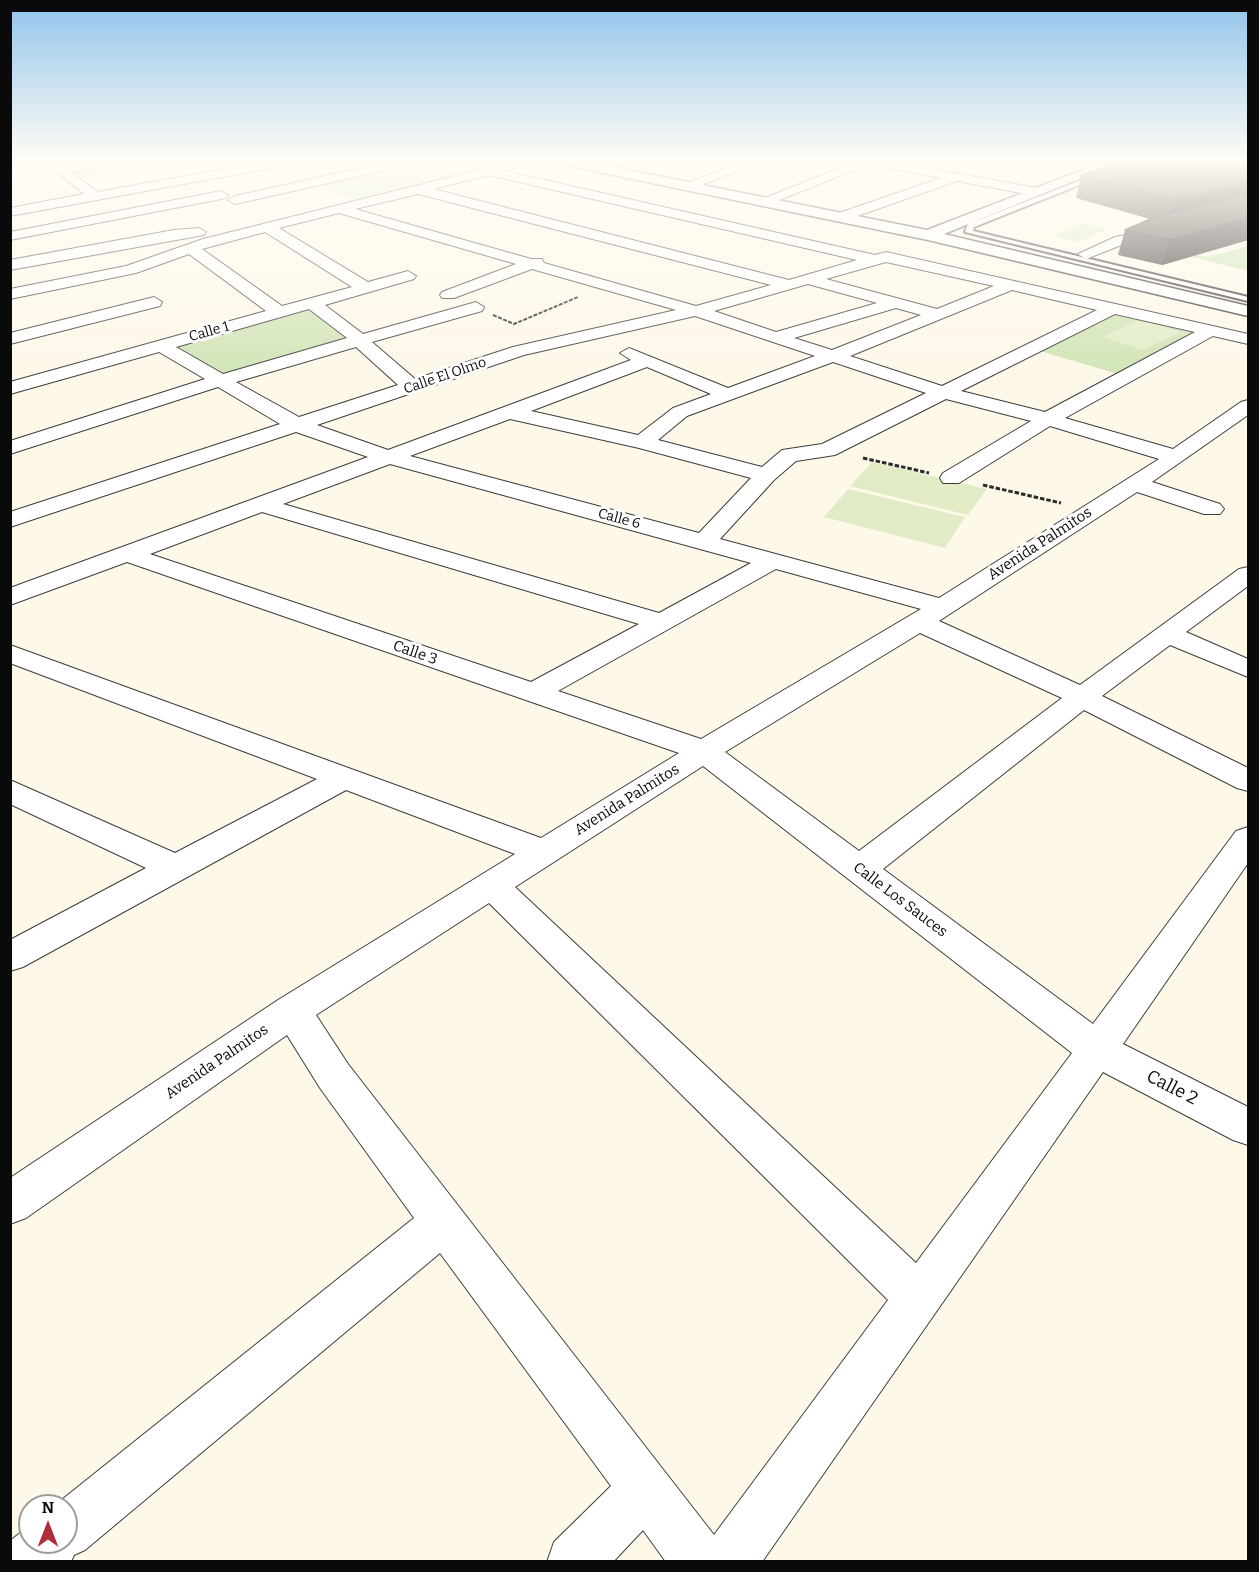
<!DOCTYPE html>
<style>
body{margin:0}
#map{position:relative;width:1259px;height:1572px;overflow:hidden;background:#fef8e9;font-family:Bitter,serif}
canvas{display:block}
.frame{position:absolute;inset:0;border:12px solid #0a0a0a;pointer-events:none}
.north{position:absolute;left:18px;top:1494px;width:60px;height:60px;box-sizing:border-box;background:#fff;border:2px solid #9d9d9d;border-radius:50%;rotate:0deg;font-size:16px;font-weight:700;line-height:24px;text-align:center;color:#0a0a0a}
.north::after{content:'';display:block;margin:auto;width:21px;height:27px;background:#af2d39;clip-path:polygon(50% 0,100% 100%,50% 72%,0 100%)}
</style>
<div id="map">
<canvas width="1259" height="1572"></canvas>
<div class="frame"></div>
<div class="north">N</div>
</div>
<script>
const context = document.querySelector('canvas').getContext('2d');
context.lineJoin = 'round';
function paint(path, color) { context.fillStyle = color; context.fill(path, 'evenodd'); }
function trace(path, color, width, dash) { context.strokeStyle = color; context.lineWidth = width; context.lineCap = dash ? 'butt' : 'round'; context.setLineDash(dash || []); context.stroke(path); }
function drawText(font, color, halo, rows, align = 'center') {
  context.font = font + ' Bitter,serif'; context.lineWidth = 6; context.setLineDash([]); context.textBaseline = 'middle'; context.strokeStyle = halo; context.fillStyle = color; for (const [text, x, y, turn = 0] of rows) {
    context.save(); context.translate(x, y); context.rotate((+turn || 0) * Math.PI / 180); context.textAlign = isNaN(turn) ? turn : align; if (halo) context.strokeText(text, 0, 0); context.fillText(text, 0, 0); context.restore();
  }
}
paint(new Path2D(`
 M117 162H171L78 178 70 171Z
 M1155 245 1207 257 1248 246V271L1148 246Z
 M310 308 347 340 223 376 175 346Z
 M1119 311 1200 330 1118 374 1040 351Z`), '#d0e4b6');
paint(new Path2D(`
 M427 163 461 174 352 199 318 186Z
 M1083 223 1108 229 1078 242 1052 236Z
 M1139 320H1140L1181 332 1143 350 1102 337Z
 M872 462 987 489 968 515 850 486Z
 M848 489 965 517 945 548 824 517Z`), '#e1ecc7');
const service = new Path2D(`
 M1128 162H1137L974 227 973 231 1248 297V301L965 232 968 224Z`);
const minor = new Path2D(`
 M44 162H58L63 166 110 162 104 166 71 172 98 192 262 162H288L282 166 10 216V208L84 194Z
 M389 162H411L405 166 235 204 228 200 235 196Z
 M511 162H532L505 171 875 255 886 252 1248 334V344L1213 336 1065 418 1173 449 1241 402 1248 400V415L1152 482 1220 504 1224 509 1220 514H1204L1137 492 939 621 1080 685 1239 569 1248 567V586L1186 632 1248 659V677L1170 645 1102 696 1248 768V791L1237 788 1084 710 883 869 1093 1024 1236 831 1248 827V863L1123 1044 1248 1107V1145L1233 1140 1103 1072 762 1562H666L643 1530 613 1562H547L554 1542 611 1486 440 1253 85 1550 74 1555 71 1562H10V1541L30 1525V1542H66V1506H54L414 1218 320 1088 287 1035 26 1218 10 1224V1178L278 1000 515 854 346 790 23 967 10 971V940L146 868 10 804V780L175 853 317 779 10 663V645L541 838 679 753 127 562 10 605V588L368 457 296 432 10 527V512L280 424 218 387 10 454V441L205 379 159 352 10 394V382L266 311 189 254 136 273 10 299V289L126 266 203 239ZM490 175 493 176 857 260 789 280 433 189ZM418 194 771 285 696 306 544 263 542 259H531L355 209ZM339 213 516 264 442 292 440 295 442 298H454L532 269 676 310 513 347 415 379 372 342 482 311 484 307 476 302 363 334 325 305 414 279 416 276 408 271 368 282 279 228ZM265 232 352 287 282 306 202 249ZM886 262 994 286 937 309 826 279ZM808 284 877 303 776 332 714 311ZM1012 290 1097 310 942 386 850 356ZM896 308 921 315 832 350 794 338ZM309 309 347 338 223 374 176 347ZM1115 314 1195 332 1045 412 961 391ZM695 316 815 356 728 388 629 348 620 353 631 360 388 450 317 425 524 355ZM356 347 398 385 299 417 236 382ZM833 362 926 393 822 444 782 450 762 467 658 440 687 416ZM647 367 711 394 673 408 638 435 531 411ZM946 399 1031 421 943 473 940 478 943 483H959L1050 426 1159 459 939 598 720 539 774 480 796 461 835 455ZM510 419 639 448 751 478 699 533 410 456ZM390 464 751 563 659 613 283 504ZM262 512 639 624 531 682 150 554ZM776 569 921 609 701 739 558 691ZM920 633 1062 698 859 851 725 752ZM703 766 1072 1053 916 1263 515 887ZM489 903 888 1300 714 1535 348 1064 316 1015Z
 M743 162H761L691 189H681L679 186Z
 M855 162H895L1037 188 1044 192 1037 196 957 181 846 220H836V214L941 178 870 164 769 204H759L757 201Z
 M1081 162H1109L1112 165 1106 169 1083 165Z
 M221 191 228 195 226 198 10 240V232Z
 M1248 205V213L1179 233 1124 244 1086 259 1078 254 1115 237 1177 225Z
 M199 228 206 232 204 235 10 270V260L174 230Z
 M154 297 162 302 160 306 10 344V333Z`);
const tertiary = new Path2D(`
 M562 162H588L927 230 1103 162H1120L944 234 1248 306V316L928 240 569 166Z`);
trace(service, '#3d3d3d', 4);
trace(minor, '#3d3d3d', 2);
trace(tertiary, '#3d3d3d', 3);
trace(new Path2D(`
 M493 315 514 324 578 297`), '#2c2c2c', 2, [4, 1.5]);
trace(new Path2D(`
 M863 458 929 473
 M983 485 1061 503`), '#2c2c2c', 3, [4.5, 2]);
paint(service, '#fff');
paint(minor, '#fff');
paint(tertiary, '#fff');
paint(new Path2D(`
 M1248 162V240L1162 265 1118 255 1125 230 1150 219 1076 198 1081 175Z`), '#47403d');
paint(new Path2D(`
 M1248 182V199L1168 224 1175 201Z
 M1248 218V240L1162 265 1169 240Z`), '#393432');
const building = new Path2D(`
 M1119 162H1248V182L1175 201 1081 175Z
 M1248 194V218L1169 240 1125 230 1153 218Z`);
paint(building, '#524b47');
trace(building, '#393432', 1.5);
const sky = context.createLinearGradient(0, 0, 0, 382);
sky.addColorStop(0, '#92c4ec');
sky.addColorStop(0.42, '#fffcf5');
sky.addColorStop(1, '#fffcf500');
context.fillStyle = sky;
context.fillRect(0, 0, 1259, 382);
drawText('14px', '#0a0a0a', '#fff', [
 ["Calle 1",209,332,-16],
 ["Calle El Olmo",445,376,-19],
 ["Calle 6",619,519,15]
]);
drawText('15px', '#0a0a0a', '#fff', [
 ["Avenida Palmitos",1040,544,-33],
 ["Calle 3",415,653,19],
 ["Avenida Palmitos",627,800,-32],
 ["Calle Los Sauces",900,900,37],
 ["Avenida Palmitos",217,1062,-34]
]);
drawText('18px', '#0a0a0a', '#fff', [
 ["Calle 2",1172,1088,27]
]);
</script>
